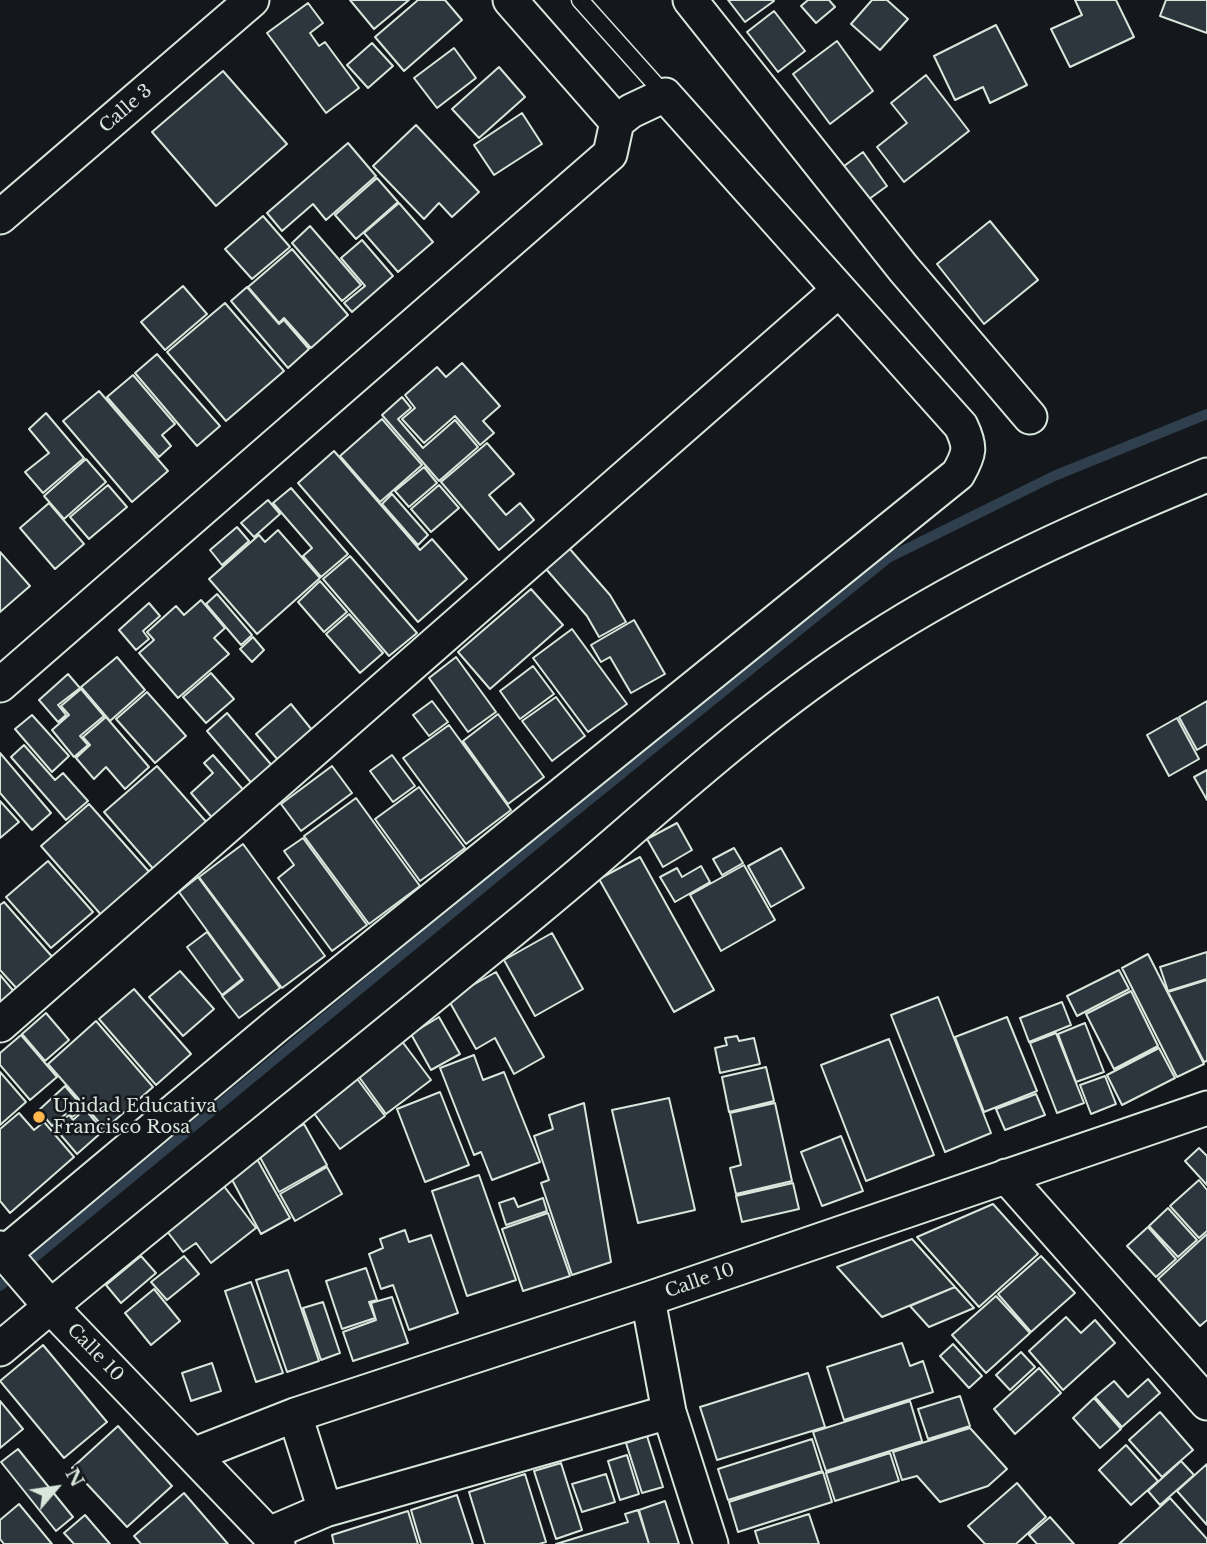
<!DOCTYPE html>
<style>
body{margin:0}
#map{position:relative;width:1207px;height:1544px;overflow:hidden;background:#14181c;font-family:"Libre Baskerville",serif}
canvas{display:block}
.north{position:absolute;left:21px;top:1453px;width:70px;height:70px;-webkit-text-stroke:5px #14181c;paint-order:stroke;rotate:61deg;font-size:19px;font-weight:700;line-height:28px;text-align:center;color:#d8e6dc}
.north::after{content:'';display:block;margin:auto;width:24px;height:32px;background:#d8e6dc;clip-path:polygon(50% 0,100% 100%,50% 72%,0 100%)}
</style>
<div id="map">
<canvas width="1207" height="1544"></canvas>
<div class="north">N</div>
</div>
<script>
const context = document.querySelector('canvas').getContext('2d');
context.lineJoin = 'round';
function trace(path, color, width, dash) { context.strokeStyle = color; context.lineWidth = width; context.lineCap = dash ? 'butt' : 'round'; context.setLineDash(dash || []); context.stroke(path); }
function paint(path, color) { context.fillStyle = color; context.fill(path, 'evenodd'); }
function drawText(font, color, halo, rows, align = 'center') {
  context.font = font + ' "Libre Baskerville",serif'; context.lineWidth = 5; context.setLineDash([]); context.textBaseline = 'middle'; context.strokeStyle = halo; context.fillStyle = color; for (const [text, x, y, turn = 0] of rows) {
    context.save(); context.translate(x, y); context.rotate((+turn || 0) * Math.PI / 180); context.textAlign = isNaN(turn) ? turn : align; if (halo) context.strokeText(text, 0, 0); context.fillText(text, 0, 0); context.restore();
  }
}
trace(new Path2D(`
 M0 1286 567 818 888 558 1054 476 1207 414`), '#2f3f4d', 10);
const building = new Path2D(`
 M350 0H409L374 29Z
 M418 0H445L462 20 404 71 375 37Z
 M728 0H773L774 1 745 22Z
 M808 0H829L835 7 816 23 801 6Z
 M872 0H887L908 19 880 50 851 24Z
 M1075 0H1116L1134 37 1070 67 1051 29 1082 15Z
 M1166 0H1207V33L1160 16Z
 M308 3 323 23 310 33 319 46 325 42 359 88 326 113 267 33Z
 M774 11 805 51 778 72 747 32Z
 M996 25 1027 85 990 103 983 87 955 100 934 56Z
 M837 41 873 91 830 124 793 74Z
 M372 43 393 66 368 88 347 65Z
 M454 48 476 78 437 108 414 78Z
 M499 67 525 97 479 138 452 109Z
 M223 71 287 144 216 206 152 132Z
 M926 75 969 131 904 182 877 147 907 123 891 103Z
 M522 113 542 144 494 175 474 145Z
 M416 125 479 192 452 217 439 203 424 219 373 166Z
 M348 143 376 176 326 220 313 204 282 231 267 213Z
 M863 152 887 186 865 202 840 169Z
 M377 178 398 202 356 239 335 215Z
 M399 203 433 242 398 272 364 233Z
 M263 216 290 247 252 279 225 249Z
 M990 221 1038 280 984 324 937 264Z
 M310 226 361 285 342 301 292 243Z
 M362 240 393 276 352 312 344 303 365 286 341 258Z
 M292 249 348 315 311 348 284 318 279 323 248 287Z
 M183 286 207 314 165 350 141 322Z
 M247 287 279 324 284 320 309 349 288 368 231 301Z
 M225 303 284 371 226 421 167 352Z
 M157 354 220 426 197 446 135 373Z
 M462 363 500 406 483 421 494 433 480 445 455 416 424 443 402 419 415 408 405 395 437 367 446 377Z
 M133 375 175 424 162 435 171 446 159 457 107 397Z
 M99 391 168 471 132 502 63 421Z
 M402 397 411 408 398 419 423 448 455 420 478 447 439 481 382 415Z
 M46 413 84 458 43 493 25 472 49 453 29 429Z
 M382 419 422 465 380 502 340 456Z
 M487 443 514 474 489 495 506 515 520 503 534 520 499 550 441 482Z
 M334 451 420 550 432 539 467 579 418 622 298 483Z
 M86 459 106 482 64 519 44 496Z
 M424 467 437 483 409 507 395 491Z
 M108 485 127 507 89 539 70 517Z
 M439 485 459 508 431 532 411 509Z
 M291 488 348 554 321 577 303 556 312 548 273 503Z
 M392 494 428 535 418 545 382 504Z
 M268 500 280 514 254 537 241 523Z
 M49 503 84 544 55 569 20 528Z
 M237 527 249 541 222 565 210 550Z
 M278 530 320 578 257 634 209 579 259 535 265 542Z
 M569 548 610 595 626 622 599 637 587 616 546 569Z
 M0 552 30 586 0 612Z
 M350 556 417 633 389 656 323 579Z
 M320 581 347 612 324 632 298 602Z
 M531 589 563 625 490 689 458 652Z
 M217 594 252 635 241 645 206 604Z
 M201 600 225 628 214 638 229 654 178 698 139 653 154 640 147 632 176 606 184 615Z
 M149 603 160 616 143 631 149 639 136 650 119 630Z
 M349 614 383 653 360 673 326 634Z
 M634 620 665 674 631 693 610 657 601 662 591 645Z
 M572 629 627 704 588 732 533 658Z
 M253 637 264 650 252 662 240 649Z
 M117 657 145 690 110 721 81 687Z
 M456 657 496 712 468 732 429 678Z
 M533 666 554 694 520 719 500 691Z
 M211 673 234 699 206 723 183 697Z
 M68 674 80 688 58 705 66 715 58 722 39 700Z
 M81 689 104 716 80 736 88 745 74 757 52 730 69 715 61 706Z
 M147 692 186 736 155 763 116 719Z
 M556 697 585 736 552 761 522 721Z
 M432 701 448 722 429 736 413 715Z
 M1207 701V744L1197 750 1179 717Z
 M291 704 312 730 278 760 256 734Z
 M227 713 274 768 254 786 207 731Z
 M498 714 544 777 508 804 463 741Z
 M32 715 69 756 52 772 15 729Z
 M106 717 149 767 125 789 106 767 94 779 76 758 90 745 83 737Z
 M1177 718 1199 759 1169 776 1147 735Z
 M449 725 511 810 466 844 403 758Z
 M24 745 55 780 63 773 88 801 66 820 11 757Z
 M0 753 51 813 32 830 0 793Z
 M213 755 246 793 214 820 191 793 213 773 204 763Z
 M392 755 415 786 393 802 370 771Z
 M157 766 209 825 156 872 104 812Z
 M332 766 352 793 301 831 281 804Z
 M1207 770V800L1194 777Z
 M419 787 465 848 420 881 375 819Z
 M356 798 420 886 369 924 304 836Z
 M0 801 19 822 0 838Z
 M89 804 152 875 103 917 41 846Z
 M677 823 692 850 663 867 647 839Z
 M303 838 367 925 332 951 278 878 294 865 284 851Z
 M243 844 325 956 282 988 199 877Z
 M734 848 743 863 722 875 713 859Z
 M781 848 804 888 771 907 748 866Z
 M640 857 714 990 674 1012 599 879Z
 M48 861 93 912 51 948 6 897Z
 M744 865 775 920 721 951 690 895Z
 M701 866 710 882 675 902 660 877 677 868 682 877Z
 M198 877 280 988 239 1018 222 996 243 980 179 892Z
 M4 902 55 960 19 991 0 970V905Z
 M207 932 242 979 222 995 187 947Z
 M552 933 583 989 535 1016 504 960Z
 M1207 952V979L1168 991 1160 967Z
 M1148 954 1204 1064 1177 1077 1122 968Z
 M1119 970 1129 989 1077 1016 1067 996Z
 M180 971 214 1009 183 1036 149 997Z
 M496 972 544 1057 514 1074 495 1038 476 1049 448 999Z
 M0 975 16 994 0 1008Z
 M1207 980V1061L1204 1062 1168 992Z
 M134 989 191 1054 156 1085 99 1019Z
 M1131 991 1158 1046 1114 1069 1086 1014Z
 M938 997 991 1133 945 1152 891 1015Z
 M1062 1002 1071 1025 1029 1042 1020 1018Z
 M46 1013 69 1040 45 1061 22 1034Z
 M439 1017 460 1054 431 1070 411 1034Z
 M1007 1017 1037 1091 984 1112 955 1037Z
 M96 1021 153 1087 105 1129 48 1064Z
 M1085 1023 1104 1072 1076 1082 1058 1034Z
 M1056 1033 1084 1103 1057 1113 1030 1043Z
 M21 1035 57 1077 30 1100 0 1065V1053Z
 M398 1036 431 1080 386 1114 354 1070Z
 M737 1036 739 1041 754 1038 760 1064 720 1073 715 1048 727 1045 725 1038Z
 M889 1039 934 1155 866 1181 821 1065Z
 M1159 1048 1175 1078 1122 1105 1107 1075Z
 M474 1055 483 1080 504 1072 540 1162 492 1180 481 1152 474 1155 440 1068Z
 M766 1067 774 1101 729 1112 722 1077Z
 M0 1072 26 1102 0 1125Z
 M352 1072 385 1116 340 1149 308 1105Z
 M1105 1076 1116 1104 1091 1114 1080 1085Z
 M65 1086 84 1108 72 1117 68 1112 52 1126 39 1110Z
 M440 1092 469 1165 425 1182 397 1109Z
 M1036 1094 1045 1115 1005 1130 996 1109Z
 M669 1098 695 1210 638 1223 612 1110Z
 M584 1103 611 1262 572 1275 541 1183 549 1180 534 1136 553 1129 549 1115Z
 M775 1103 792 1181 736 1194 730 1168 741 1165 730 1113Z
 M85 1109 103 1131 77 1154 54 1127 69 1115 73 1120Z
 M19 1113 34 1130 44 1122 74 1157 10 1213 0 1201V1129Z
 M304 1124 327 1165 279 1192 256 1150Z
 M841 1136 863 1191 822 1206 801 1152Z
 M1199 1148 1207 1156V1185L1185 1161Z
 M257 1159 290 1218 261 1234 229 1174Z
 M327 1167 342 1194 295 1221 280 1194Z
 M479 1175 516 1280 467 1296 432 1191Z
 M1199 1180 1207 1190V1231L1199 1238 1170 1206Z
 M220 1181 256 1228 211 1263 196 1243 183 1252 163 1226Z
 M793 1183 799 1209 742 1222 736 1196Z
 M514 1198 518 1207 543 1198 547 1211 506 1225 499 1203Z
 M993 1204 1038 1254 979 1307 917 1237Z
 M1168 1208 1197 1240 1178 1257 1149 1226Z
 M548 1213 570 1276 523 1291 502 1229Z
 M1148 1227 1176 1259 1156 1277 1127 1246Z
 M405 1230 409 1242 431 1235 458 1313 409 1330 393 1285 381 1289 369 1254 383 1248 380 1239Z
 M1207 1234V1320L1200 1326 1158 1279Z
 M912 1239 955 1287 882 1317 837 1267Z
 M141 1256 156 1273 121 1303 106 1285Z
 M184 1256 199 1274 167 1300 151 1282Z
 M1041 1256 1075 1293 1031 1332 998 1294Z
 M366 1268 377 1300 369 1302 375 1318 342 1329 326 1281Z
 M288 1270 319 1361 287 1372 256 1280Z
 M251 1282 283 1373 256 1382 225 1291Z
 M955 1287 974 1308 929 1327 910 1306Z
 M154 1289 180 1321 151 1345 125 1313Z
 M996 1296 1030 1333 986 1373 952 1335Z
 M392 1297 408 1343 353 1361 343 1332 376 1320 371 1303Z
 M323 1302 340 1353 321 1360 303 1308Z
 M1066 1317 1081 1333 1095 1320 1115 1343 1063 1390 1029 1351Z
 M902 1343 910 1366 923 1361 933 1392 844 1420 827 1367Z
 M953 1344 982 1376 969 1388 940 1356Z
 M43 1345 107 1422 64 1458 0 1381Z
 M1021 1352 1035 1367 1010 1390 996 1375Z
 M212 1363 221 1391 191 1401 182 1373Z
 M1039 1368 1061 1393 1015 1434 994 1409Z
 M808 1373 825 1427 717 1460 700 1407Z
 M1148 1379 1160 1393 1122 1427 1095 1397 1114 1381 1128 1397Z
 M960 1396 970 1426 928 1439 918 1409Z
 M1094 1398 1121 1429 1100 1448 1073 1418Z
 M0 1401 23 1429 0 1448Z
 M910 1401 922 1441 826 1471 813 1432Z
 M1160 1412 1193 1450 1162 1477 1129 1440Z
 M118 1426 172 1486 127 1527 72 1468Z
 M970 1428 1007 1469 988 1486 940 1502 917 1476 902 1480 893 1452Z
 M647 1436 663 1487 642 1493 626 1443Z
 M812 1439 822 1471 728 1500 718 1469Z
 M1126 1445 1158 1481 1131 1505 1099 1470Z
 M18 1449 73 1517 56 1531 1 1462Z
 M890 1453 899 1481 835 1501 826 1473Z
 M627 1455 639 1494 620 1500 608 1461Z
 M1181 1461 1194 1475 1160 1505 1148 1491Z
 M561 1463 582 1530 556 1539 534 1471Z
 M1207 1464V1525L1177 1491Z
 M823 1472 832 1502 738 1532 729 1502Z
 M525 1474 546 1542 539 1544H485L469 1492Z
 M606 1474 615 1502 582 1512 572 1484Z
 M1017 1483 1046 1517 1016 1544H985L968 1526Z
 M184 1493 228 1544H141L134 1536Z
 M457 1495 473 1544H421L411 1510Z
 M1170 1498 1207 1539V1544H1119Z
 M665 1501 679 1544H649L639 1510Z
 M19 1504 52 1544H4L0 1539V1520Z
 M638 1510 649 1544H556L628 1522 625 1514Z
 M408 1511 418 1544H334L332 1535Z
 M809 1514 819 1544H759L755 1531Z
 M85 1515 110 1544H74L64 1533Z
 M1050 1517 1074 1544H1037L1029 1535Z`);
paint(building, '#2c363c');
trace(building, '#d8e6dc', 2);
const service = new Path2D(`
 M580 0 665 95`);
const minor = new Path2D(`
 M690 0 903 268 1030 417
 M0 217 252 0
 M0 685 610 154 617 122
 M0 1025 839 290
 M1006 1176 1207 1403
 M0 1248 50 1306 278 1544
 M0 1257 277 1025 958 474C970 453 971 447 961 426L665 95 631 111 617 122 510 0
 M648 1299 669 1412 711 1544
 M0 1349C155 1217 316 1093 472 963 519 925 565 887 611 847 694 775 777 702 870 642 976 573 1091 523 1207 475
 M295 1415 325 1510
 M193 1455 295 1415 648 1299 1207 1108
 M269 1534 325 1510 669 1412`);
trace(service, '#d8e6dc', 19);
trace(minor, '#d8e6dc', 37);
trace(service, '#14181c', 16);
trace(minor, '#14181c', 33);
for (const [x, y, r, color] of [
 [39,1117,7,"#ffb74d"]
]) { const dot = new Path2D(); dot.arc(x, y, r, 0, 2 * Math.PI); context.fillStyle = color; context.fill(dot); trace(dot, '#14181c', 2.5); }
drawText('18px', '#d8e6dc', '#14181c', [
 ["Calle 3",126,109,-41],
 ["Calle 10",700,1281,-19],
 ["Calle 10",95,1353,46]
]);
drawText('18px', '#d8e6dc', '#14181c', [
 ["Unidad Educativa",53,1107],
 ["Francisco Rosa",53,1128]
], 'left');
</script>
